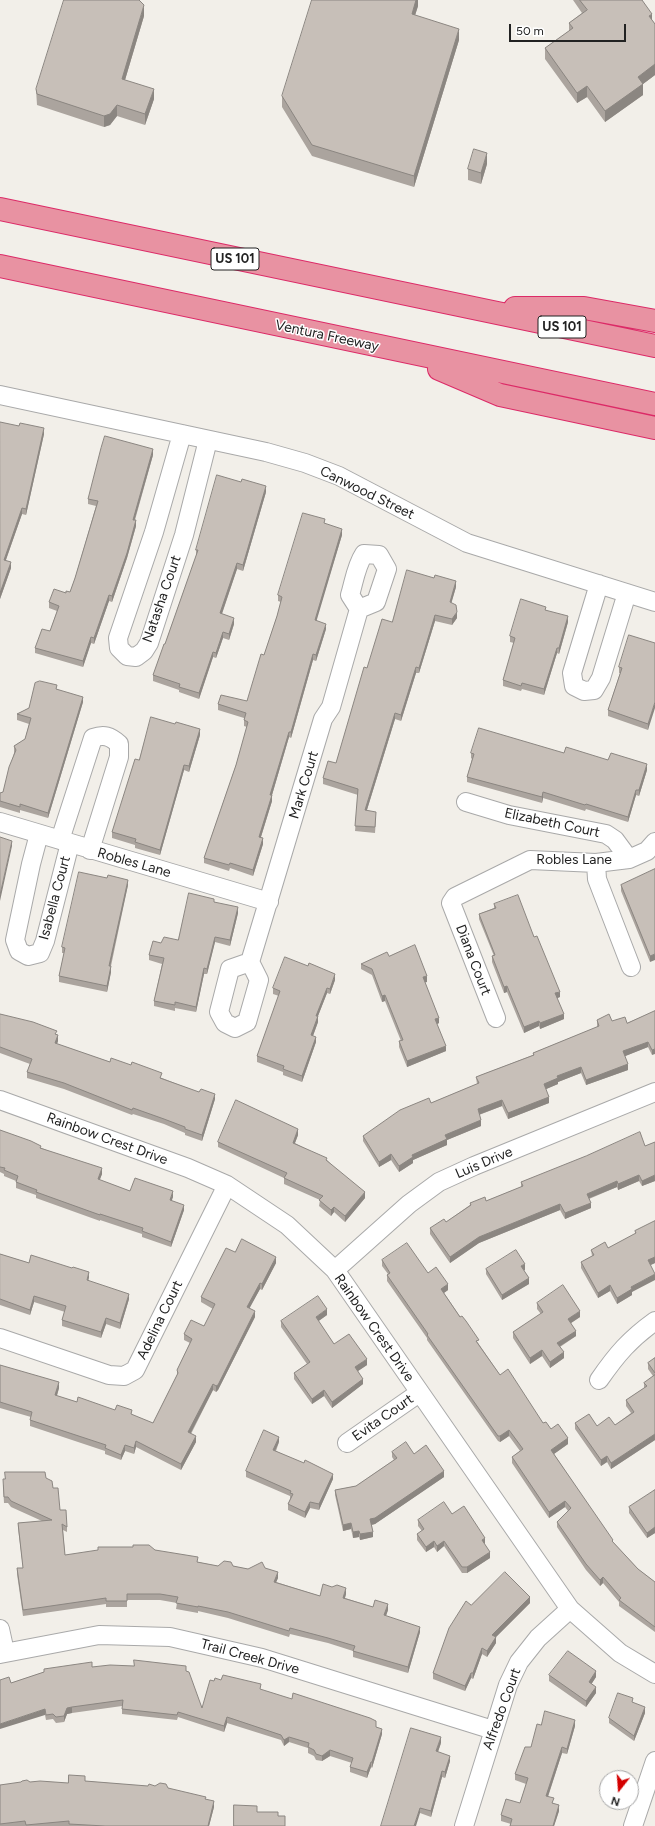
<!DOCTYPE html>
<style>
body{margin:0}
#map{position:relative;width:655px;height:1826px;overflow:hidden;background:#f2efe9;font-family:Figtree,sans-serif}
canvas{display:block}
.north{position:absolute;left:599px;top:1770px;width:40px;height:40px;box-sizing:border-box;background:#fff;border:1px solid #a7a7a7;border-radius:50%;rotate:197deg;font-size:11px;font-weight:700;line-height:16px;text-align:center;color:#222}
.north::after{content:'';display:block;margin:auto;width:14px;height:18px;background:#d40000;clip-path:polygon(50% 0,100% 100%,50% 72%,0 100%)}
.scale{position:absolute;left:509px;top:24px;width:117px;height:18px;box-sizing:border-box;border:2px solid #222;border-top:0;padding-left:5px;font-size:12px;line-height:14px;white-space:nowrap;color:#222;-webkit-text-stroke:3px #fff;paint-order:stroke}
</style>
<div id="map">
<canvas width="655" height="1826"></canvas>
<div class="north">N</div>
<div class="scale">50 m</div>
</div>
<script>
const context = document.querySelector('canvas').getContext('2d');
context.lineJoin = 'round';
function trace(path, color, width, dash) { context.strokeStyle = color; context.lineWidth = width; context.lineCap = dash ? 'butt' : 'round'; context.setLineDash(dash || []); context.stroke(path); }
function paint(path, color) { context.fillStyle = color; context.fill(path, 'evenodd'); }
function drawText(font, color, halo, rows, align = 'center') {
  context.font = font + ' Figtree,sans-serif'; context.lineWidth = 3; context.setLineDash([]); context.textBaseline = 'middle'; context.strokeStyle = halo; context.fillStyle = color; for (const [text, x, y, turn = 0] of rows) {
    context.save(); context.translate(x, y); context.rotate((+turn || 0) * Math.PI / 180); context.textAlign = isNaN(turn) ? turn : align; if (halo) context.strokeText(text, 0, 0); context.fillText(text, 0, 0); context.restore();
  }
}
const minor = new Path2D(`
 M0 395 266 452 305 463 339 476 467 543 655 602
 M182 434 154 532 118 638 119 648 127 656 136 657 144 651 149 643 184 535 208 440
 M599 584 572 673 574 686 584 691 594 690 601 678 627 593
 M466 802 509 815 606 834 615 840 629 859
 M0 822 269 902
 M39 834 31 864 15 940 19 951 28 956 40 953 45 941 70 843
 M60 840 93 738C104 734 110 736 119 744V757L90 850
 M596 863 597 879 631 967
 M250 962 230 969 219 1012 225 1023 235 1028 247 1022 259 980 250 962 323 719 331 707 359 609 350 595C354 582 356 566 364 554L379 555 387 569 376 602 359 609
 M496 1018 451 903 455 897 530 860 596 863 629 859 647 851 655 842
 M0 1100 188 1168 227 1185 287 1225 335 1270 570 1609 620 1653 655 1674
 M335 1270 409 1204 439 1182 474 1166 655 1092
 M0 1338 109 1375 124 1376 135 1370 227 1185
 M599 1380C617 1354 630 1339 655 1321
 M347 1443 419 1393
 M0 1629 5 1652
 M0 1654 99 1635 170 1637 262 1658 493 1730
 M464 1826 508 1685 519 1662 538 1638 570 1609
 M633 1826 655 1761`);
const highway = new Path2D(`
 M0 209 655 346
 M0 266 655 404
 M515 308H584L655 321
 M439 369 500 395 655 428`);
trace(minor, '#a9a9a9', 20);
trace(highway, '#dc2a67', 24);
trace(minor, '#fff', 18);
trace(highway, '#e892a2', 22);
paint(new Path2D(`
 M418 0V6L415 15 459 40 414 187 312 156 282 107V96Z
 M573 0H642L652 20 655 24V75L643 84V95L605 122 587 97 577 103 545 59V48L569 31V23L582 13Z
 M144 16 125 80 154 99 145 125 117 116 110 125 104 127 37 105 36 89Z
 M487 164 481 184 468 180V169Z
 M0 422 44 434 26 515 22 514 6 560 11 568 0 599Z
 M153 455 135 520 136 526 127 558 112 602 109 601 94 644 91 643 83 667 35 653V648L50 631 57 611 49 608V602L66 593 70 592 75 578 96 506 88 504V499Z
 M266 492 243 571 237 569 222 614 234 624 229 640 223 638 216 658 213 657 199 699 179 692V690L153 681V675L165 644 196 556V550Z
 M325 524 342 535 316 620 326 629 316 661 313 660 291 738 289 737 272 795V801L261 837 263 844 253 876 230 868 229 871 204 863V858L236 765 247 727 244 726V718L218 710V704L247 701 264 655 277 616 281 602 278 601V595Z
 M456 587 451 603 457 618 452 625 435 621 419 673H416L401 721 395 719 367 810 376 818 375 833 355 831 358 795 323 784V778L336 763 367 668 392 622Z
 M546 610 568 622 559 654 557 653 544 695 522 689 521 691 503 686V680L514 643 510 642V636Z
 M655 643 648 730 608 716V710L620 673H619V667Z
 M57 689 83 702 48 818 20 810V813L0 807V793L3 792 14 753V746L25 739 29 724 17 720V714L29 708Z
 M200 735 189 772 184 770 160 855 135 848V845L112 838V832L139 760Z
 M471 753H564L608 760 647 770 639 796 636 795 628 822 586 809 585 811 543 798 542 803 467 782V777L472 759 471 758Z
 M655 869 650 962 621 891V885Z
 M128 885 111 966V972L107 992 59 982V976L64 953H62V947Z
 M214 902 238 913 230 946 215 942 207 974H204L196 1012 175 1008V1011L154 1006V1001L162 964 149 960V955L161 943 178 940Z
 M494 904 534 937 560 997 557 998 564 1019 540 1029 539 1026 524 1033 507 992 504 993 492 962V956H494L479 919V914L494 908Z
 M389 956 427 982H425L439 1023 437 1024 446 1051 407 1067 399 1047V1041H401L385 1001 382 1002 372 975 361 969V964Z
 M335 980 330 994 327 993 318 1016V1022L313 1036 316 1042 302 1082 283 1075V1072L257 1062V1056L279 996 273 994V988Z
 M655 1011 652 1055 648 1047 625 1056 628 1070 586 1085 581 1073 558 1082V1084L546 1089 549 1103 508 1119 502 1106 479 1115 481 1126 447 1140V1145L413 1160V1163L399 1172 391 1160 379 1167 363 1141V1136L431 1103 477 1084 476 1077 533 1055V1053L597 1027V1020L627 1023Z
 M0 1014 57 1035 58 1041 57 1044 110 1062 162 1078 215 1099 202 1141 185 1135V1133L164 1124 133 1114 132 1115 64 1089 27 1078V1072L30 1064 0 1053Z
 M0 1130 102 1174 99 1180 130 1191 173 1197 171 1200 184 1210 171 1247 142 1237V1234L100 1220V1221L36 1198V1195L16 1188V1181L4 1176V1174L0 1172Z
 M298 1135 295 1143 327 1160 365 1198 345 1222 334 1212 331 1216 319 1206 320 1200 284 1184V1178L218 1147V1142Z
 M655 1142V1181L642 1186 639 1181 618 1190 617 1187 589 1199 591 1208 565 1219 560 1210 479 1243 450 1263 430 1234V1228L446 1222 470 1205V1203L486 1201 521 1187V1182L645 1146Z
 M655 1221V1263L651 1265 632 1292V1295L617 1304 610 1291 598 1298 581 1268V1262L592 1256 591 1250 608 1248 635 1234V1231Z
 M235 1252 276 1263 262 1290 260 1289 249 1308 255 1317 218 1390 216 1392 213 1390 191 1434 196 1442 181 1470 136 1447 134 1454 125 1451 121 1460 105 1454V1451L30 1426V1420L31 1417 0 1408V1365L59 1388 57 1396 77 1402 132 1415 153 1423 177 1375V1370L190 1343 184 1340V1334L204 1326 213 1309 201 1302V1297Z
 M0 1254 26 1262 89 1277 88 1281 129 1299 120 1329 106 1324 101 1338 62 1326V1320L65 1312 34 1302 30 1315 0 1305Z
 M382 1260 428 1273 448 1290 444 1293 500 1375 543 1423 568 1444 554 1454 613 1542 638 1569 655 1582V1632L619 1606V1602L603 1583 600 1586 586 1570 557 1527V1522L568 1511 565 1507 549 1518 512 1463V1457L520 1451 509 1436 500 1442 498 1441 427 1340V1338L387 1281V1275L388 1274 382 1266Z
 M486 1269 525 1270H524L529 1284 502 1300 486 1274Z
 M537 1303 580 1317 571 1323 576 1336 560 1347 564 1358 550 1368 542 1356 530 1364 513 1338V1332L541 1314 537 1309Z
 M327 1315 318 1321 334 1344 367 1365 358 1371 363 1384 332 1408 324 1396 312 1404 294 1379V1373L307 1364 281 1327V1321Z
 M655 1358V1440L611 1469 607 1462 601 1466 575 1429V1423L597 1426 615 1425 631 1413 626 1406V1400L644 1388V1383L653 1376 648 1369V1363Z
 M279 1442 276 1451 333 1479 319 1510 310 1508 305 1518 288 1510V1504L290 1499V1496L246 1477V1471Z
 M392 1452 414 1454 444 1477 375 1524 372 1525 373 1537 360 1540 359 1537 353 1538 351 1529 343 1531 335 1495V1490L356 1486 394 1460 392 1457Z
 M46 1478 53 1488 60 1510 67 1527V1532L63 1530 65 1555 155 1550 198 1562 218 1566H233L248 1569 265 1568 278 1578 276 1582 320 1596 346 1594 345 1598 373 1607 388 1610 386 1616 420 1632 408 1673 353 1657V1651L328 1643 290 1634 289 1637 228 1618 198 1611V1613L176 1609 177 1603 160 1600H127V1607H106V1604L23 1616 17 1574V1568H23L18 1528V1523L42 1521 11 1507 8 1503H4L3 1485Z
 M655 1490V1533L647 1538 629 1513V1507Z
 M452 1514 485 1543 484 1544 490 1558 467 1573H462L444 1546 437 1552 434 1547 426 1552 417 1540V1534L422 1531 418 1526V1520Z
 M530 1603 496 1637V1643L487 1657 482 1654 473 1679 471 1678 465 1691 433 1679V1673L471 1605Z
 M92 1667 186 1671 202 1708 214 1681 261 1690 376 1727 382 1734 372 1768 371 1767 367 1778 350 1772V1767L352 1763 330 1756 322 1761 316 1760 314 1756 308 1753V1748L289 1742 284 1746 281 1740 227 1723 224 1732 178 1717 177 1720 122 1714V1706L72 1713 67 1714 64 1722 56 1723 53 1719 46 1720 45 1715 11 1683 44 1672V1669Z
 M549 1675 596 1677 591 1684 596 1693 586 1707 549 1681Z
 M633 1703 645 1713 634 1741 609 1723V1718Z
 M541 1725 575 1726 567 1754 562 1753 548 1797 559 1811 554 1826H510L511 1824 501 1821V1815L520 1803 526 1784 515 1780V1774L531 1747Z
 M441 1743 438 1752 450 1761 445 1778 442 1777 431 1817 420 1813 381 1826Z
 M85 1781 168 1788 206 1800 214 1807 209 1826H0V1785L30 1782 68 1783Z`), '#aba49e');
paint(new Path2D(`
 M416 0H418V6L412 25V14Z
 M144 5V16L122 90V79Z
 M652 14V25L649 16Z
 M459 29V40L414 187V176Z
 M655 64V75L643 84V95L605 122V111L638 77Z
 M587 86V97L577 103V93Z
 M154 89V99L145 125V114Z
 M117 105V116L110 125 104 127V116Z
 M487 153V164L481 184V173Z
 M44 428V434L26 515V509Z
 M153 449V455L133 525V520Z
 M266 486V492L243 571V565Z
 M22 508V514L4 565V560Z
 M136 520V526L127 558 112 602V596Z
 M342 529V535L315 626V620Z
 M11 562V568L0 599V593Z
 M237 563V569L220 619V613Z
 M456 581V587L450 608V602Z
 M109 595V601L94 644V638Z
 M457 612V618L452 625V619Z
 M435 615V621L419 673V668Z
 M568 616V622L559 654V648Z
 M234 618V624L229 640V634Z
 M326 624V629L316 661V655Z
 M223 632V638L216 658V653Z
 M91 637V643L83 667V661Z
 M557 648V653L544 695V689Z
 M213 652V657L199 699V693Z
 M313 654V660L291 738V732Z
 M416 667V673L401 721V715Z
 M83 697V702L48 818V813Z
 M655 702V708L648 730V724Z
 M395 713V719L365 816V810Z
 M200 729V735L189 772V766Z
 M289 732V737L272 795V801L259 843V837L270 795Z
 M647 764V770L639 796V790Z
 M184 765V770L160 855V850Z
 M636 790V795L628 822V817Z
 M543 792V798L542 803V797Z
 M263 838V844L253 876V870Z
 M12 841V846L0 901V895Z
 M128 880V885L109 971V966Z
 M238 907V913L230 946V940Z
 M215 937V942L207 974V969Z
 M655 954V960L650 962V956Z
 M111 966V972L107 992V986Z
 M204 968V974L196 1012V1007Z
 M335 974V980L330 994V989Z
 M427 976V982L423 983V977Z
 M507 986V992L504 993V987Z
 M327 988V993L316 1021V1016Z
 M560 992V997L555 999V993Z
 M385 995V1001L382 1002V996Z
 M564 1014V1019L540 1029V1023Z
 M318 1016V1022L311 1041V1035Z
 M439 1018V1023L435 1025V1019Z
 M539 1021V1026L524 1033V1027Z
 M58 1035V1041L55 1049V1043Z
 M316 1037V1042L302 1082V1076Z
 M648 1042V1047L623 1057V1051Z
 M446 1046V1051L407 1067V1061Z
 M655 1049V1054L652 1055V1050Z
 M628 1064V1070L586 1085V1080Z
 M581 1067V1073L558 1082V1084L544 1090V1084L557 1076Z
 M215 1094V1099L202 1141V1135Z
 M549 1097V1103L508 1119V1113Z
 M502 1100V1106L478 1115V1109Z
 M481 1120V1126L447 1140V1145L413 1160V1163L399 1172V1166L412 1155 445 1135Z
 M298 1129V1135L293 1148V1143Z
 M391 1154V1160L379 1167V1162Z
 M102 1168V1174L98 1185V1179Z
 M639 1175V1181L618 1190V1184Z
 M655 1175V1181L642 1186V1181Z
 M617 1181V1187L587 1199V1194Z
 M173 1191V1197L170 1206V1200Z
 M365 1192V1198L345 1222V1216Z
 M591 1203V1208L565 1219V1213Z
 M560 1204V1210L479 1243 450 1263V1257L479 1237Z
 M184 1205V1210L171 1247V1242Z
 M334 1207V1212L331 1216V1210Z
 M276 1257V1263L262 1290V1284Z
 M655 1257V1263L648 1266V1260Z
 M525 1264V1270L521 1272V1266Z
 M89 1272V1277L87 1286V1280Z
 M655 1274V1280L632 1292V1295L617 1304V1298L631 1287Z
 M529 1278V1284L502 1300V1295Z
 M260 1283V1289L247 1313V1307Z
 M448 1284V1290L441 1295V1289Z
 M610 1285V1291L598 1298V1293Z
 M129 1294V1299L120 1329V1323Z
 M34 1296V1302L30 1315V1310Z
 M327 1309V1315L316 1323V1317Z
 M255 1311V1317L218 1390 216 1392V1386Z
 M580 1311V1317L568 1325V1319Z
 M106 1318V1324L101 1338V1332Z
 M576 1331V1336L557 1348V1343Z
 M542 1350V1356L530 1364V1358Z
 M564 1352V1358L550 1368V1362Z
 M367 1359V1365L355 1373V1367Z
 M363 1379V1384L332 1408V1402Z
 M59 1382V1388L55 1401V1395Z
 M213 1384V1390L188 1438V1432Z
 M324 1390V1396L312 1404V1399Z
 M509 1430V1436L500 1442V1436Z
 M655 1434V1440L611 1469V1463Z
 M196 1436V1442L181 1470V1464Z
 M279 1437V1442L273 1455V1450Z
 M568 1438V1444L551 1456V1450Z
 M136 1441V1447L134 1454V1448Z
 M125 1445V1451L121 1460V1455Z
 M607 1456V1462L601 1466V1460Z
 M444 1471V1477L375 1524 370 1525V1519Z
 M333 1474V1479L319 1510V1504Z
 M565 1501V1507L549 1518V1512Z
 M310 1502V1508L305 1518V1512Z
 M351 1523V1529L343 1531V1525Z
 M655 1527V1533L647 1538V1533Z
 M359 1531V1537L353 1538V1532Z
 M373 1532V1537L360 1540V1534Z
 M485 1538V1543L482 1546V1540Z
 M434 1541V1547L426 1552V1547Z
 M444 1541V1546L437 1552V1546Z
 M490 1552V1558L467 1573V1567Z
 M278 1572V1578L274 1587V1582Z
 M603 1577V1583L600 1586V1580Z
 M346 1588V1594L343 1604V1598Z
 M530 1597V1603L492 1641V1635Z
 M388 1604V1610L384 1621V1615Z
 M420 1627V1632L408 1673V1667Z
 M496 1637V1643L487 1657V1651Z
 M482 1648V1654L473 1679V1673Z
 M596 1671V1677L589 1688V1682Z
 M471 1673V1678L465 1691V1686Z
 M596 1687V1693L586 1707V1701Z
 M72 1707V1713L67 1714 64 1722V1716L67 1708Z
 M645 1707V1713L634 1741V1736Z
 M45 1709V1715L0 1729V1724Z
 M227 1717V1723L224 1732V1726Z
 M575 1720V1726L567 1754V1749Z
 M382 1729V1734L372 1768V1762Z
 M289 1737V1742L284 1746V1740Z
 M441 1737V1743L436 1757V1751Z
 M562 1747V1753L546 1802V1796Z
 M330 1750V1756L322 1761V1756Z
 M450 1756V1761L445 1778V1772Z
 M371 1762V1767L367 1778V1772Z
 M442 1771V1777L431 1817V1811Z
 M214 1801V1807L209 1826H208Z
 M559 1805V1811L554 1826H553Z
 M420 1808V1813L416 1826H414Z`), '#8b8681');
const building = new Path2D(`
 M64 0H139L144 5 122 79 154 89 145 114 117 105 110 114 104 116 37 94 36 89Z
 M312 0H416L412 14 459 29 414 176 312 145 282 96Z
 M580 0H642L652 14 649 16 655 24V64L638 77 643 84 605 111 587 86 577 93 545 48 573 28 569 23 587 10Z
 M474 149 487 153 481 173 468 169Z
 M0 422 19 426 20 423 44 428 26 509 22 508 4 560 11 562 0 593Z
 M105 436 153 449 133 520H136L127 553 112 596 109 595 94 638 91 637 83 661 35 648 42 629 50 631 59 606 49 602 54 589 66 593V591L70 592 75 578 98 501 88 499 101 448Z
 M217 475 241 482 242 479 266 486 243 565 237 563 220 613 234 618 229 634 223 632 216 653 213 652 199 693 179 687 180 684 153 675 164 644H165L198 550H196Z
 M303 513 325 519 324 523 342 529 315 620 326 624 316 655 313 654 291 732H289L270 795H272L259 837 263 838 253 870 230 863 229 865 204 858 236 765 248 722 244 720 246 713 218 704 221 695 247 701 261 654 264 655 277 616 282 597 278 595Z
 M407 570 434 578 435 575 456 581 450 602 456 605 457 612 452 619 435 615 419 668 416 667 401 715 395 713 365 810 376 812 375 827 355 826 358 789 323 778 328 761 336 763 364 667 367 668 382 619 392 622Z
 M521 599 546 607 545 610 568 616 559 648H557L544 689 522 683 521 686 503 680 515 638 510 636Z
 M629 635 655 643V702L648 724 608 710 622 668 619 667Z
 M40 681 57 685 56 689 83 697 48 813 20 804V807L0 801V793L3 792 9 767 16 750 14 746 25 739 31 718 17 714 29 708 35 683Z
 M151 717 175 724 176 722 200 729 189 766 184 765 160 850 135 842 136 839 112 832 135 759 139 760Z
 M479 728 564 753 566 747 608 760 611 753 647 764 639 790H636L628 817 586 804 585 805 543 792 542 797 467 777 474 754 471 753Z
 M0 837 12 841 0 895Z
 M655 869V954L650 956 621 885Z
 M79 872 107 878 108 875 128 880 109 966H111L107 986 59 976 65 948 62 947Z
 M189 893 214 899V902L238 907 230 940 215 937 207 969 204 968 196 1007 175 1002V1005L154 1001 164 958 149 955 153 941 161 943 164 937 178 940Z
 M518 895 534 937 537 936 560 992 555 993 564 1014 540 1023 539 1021 524 1027 507 986 504 987 492 956 495 955 479 914 496 908 494 904Z
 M415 945 427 976 423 977 439 1018 435 1019 446 1046 407 1061 399 1041 403 1040 385 995 382 996 372 969 361 964 387 952 389 956Z
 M285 957 308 966 309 963 335 974 330 989 327 988 316 1016H318L311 1035 316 1037 302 1076 283 1069 284 1066 257 1056 280 991 273 988Z
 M655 1011V1049L652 1050 648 1042 623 1051 628 1064 586 1080 581 1067 557 1076 558 1078 544 1084 549 1097 508 1113 502 1100 478 1109 481 1120 445 1135 447 1139 412 1155 413 1157 399 1166 391 1154 379 1162 363 1136 400 1110 429 1098 431 1103 479 1083 476 1077 481 1075 534 1055 533 1053 599 1026 597 1020 609 1014 612 1021 625 1017 627 1023Z
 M0 1014 33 1022 57 1031 55 1034 58 1035 55 1043 110 1062 111 1058 131 1065 132 1062 162 1073 160 1078 199 1092 201 1089 215 1094 202 1135 185 1129V1127L164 1119 133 1108 132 1110 64 1083 27 1072 32 1059 0 1047Z
 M236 1100 298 1129 293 1143 327 1158 326 1160 365 1192 345 1216 334 1207 331 1210 319 1200 323 1196 284 1178 287 1173 218 1142Z
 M0 1130 31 1141 41 1146 40 1148 102 1168 98 1179 130 1191 135 1178 173 1191 170 1200 184 1205 171 1242 142 1231 143 1228 100 1214V1215L36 1192 37 1190 16 1182 18 1176 4 1170 5 1168 0 1167Z
 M640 1132 645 1146 655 1142V1175L642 1181 639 1175 618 1184 617 1181 587 1194 591 1203 565 1213 560 1204 479 1237 450 1257 430 1228 444 1219 446 1222 471 1205 470 1203 485 1197 486 1201 523 1186 521 1182 586 1156Z
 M655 1221V1257L648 1260 655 1274 631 1287 632 1289 617 1298 610 1285 598 1293 581 1262 594 1255 591 1250 605 1242 608 1248 636 1233 635 1231Z
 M242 1239 276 1257 262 1284 260 1283 247 1307 255 1311 218 1385 216 1386 213 1384 188 1432 196 1436 181 1464 136 1441 134 1448 125 1445 121 1455 105 1448 106 1445 30 1420 32 1412 0 1402V1365L59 1382 55 1395 77 1402 78 1397 115 1410 117 1405 132 1410 131 1414 153 1423 178 1373 177 1370 192 1339 184 1334 191 1320 204 1326 215 1304 201 1297 226 1248 235 1252Z
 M407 1243 428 1273 436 1267 448 1284 441 1289 460 1317 462 1316 466 1321 479 1340 476 1341 500 1375 508 1369 543 1423 546 1422 551 1429 558 1424 568 1438 551 1450 613 1540 612 1541 638 1569 655 1582V1627L619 1600 621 1598 603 1577 600 1580 586 1564 557 1522 571 1508 565 1501 549 1512 512 1457 523 1449 509 1430 500 1436H498L427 1335 428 1334 387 1275 390 1273 382 1260Z
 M516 1250 525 1264 521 1266 529 1278 502 1295 486 1269Z
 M0 1254 26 1262 29 1263 31 1255 72 1268 73 1267 89 1272 87 1280 129 1294 120 1323 106 1318 101 1332 62 1320 66 1306 34 1296 30 1310 0 1299Z
 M563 1285 580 1311 568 1319 576 1331 557 1343 564 1352 550 1362 542 1350 530 1358 513 1332 543 1312 537 1303Z
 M318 1296 327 1309 316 1317 334 1344 349 1334 367 1359 355 1367 363 1379 332 1402 324 1390 312 1399 294 1373 310 1362 281 1321Z
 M655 1358V1373L648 1363Z
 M655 1375V1434L611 1463 607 1456 601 1460 575 1423 589 1414 597 1426 609 1417 615 1425 634 1412 626 1400 647 1386 644 1383Z
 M264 1430 279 1437 273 1450 304 1463 305 1460 333 1474 319 1504 310 1502 305 1512 288 1504 293 1494 290 1493 291 1491 246 1471Z
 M406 1442 414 1454 426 1445 444 1471 375 1518 370 1519 373 1532 360 1534 359 1531 353 1532 351 1523 343 1525 335 1490 356 1486 397 1458 392 1452Z
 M5 1472H45L46 1478 52 1481 53 1488H58L60 1510H66L67 1527 62 1524 65 1555 98 1550V1547H133V1545H149L155 1550 198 1557 197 1562 218 1566 224 1561 231 1562 233 1566 248 1569 262 1562 265 1568 278 1572 274 1582 320 1596 323 1584 332 1587 337 1585 346 1588 343 1598 373 1607 375 1600 388 1604 384 1615 420 1627 408 1667 353 1651 355 1646 328 1638 290 1628 289 1631 228 1612 198 1606V1607L176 1603 178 1597 160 1594H127V1601H106V1598L23 1610 17 1568H23L18 1523 52 1520 11 1501 8 1497H4L3 1479H5Z
 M655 1490V1527L647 1533 629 1507Z
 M444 1502 452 1514 464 1506 485 1538 482 1540 490 1552 467 1567H462L444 1541 437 1546 434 1541 426 1547 417 1534 424 1529 418 1520Z
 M505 1572 530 1597 492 1635 496 1637 487 1651 482 1648 473 1673H471L465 1686 433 1673 449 1628 466 1601 471 1605Z
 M568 1651 596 1671 589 1682 596 1687 586 1701 549 1675Z
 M134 1660 186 1666V1671L189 1672 202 1708 210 1680 214 1681 215 1678 221 1680 223 1675 261 1684 260 1689 292 1699 293 1693 370 1718 376 1721V1727L382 1729 372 1762H371L367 1772 350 1767 353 1758 330 1750 322 1756 316 1754 314 1750 308 1747 309 1743 289 1737 284 1740 281 1735 227 1717 224 1726 178 1712 177 1715 122 1709 123 1700 72 1707 67 1708 64 1716 56 1717 53 1714 46 1715 45 1709 0 1724V1680L9 1677 11 1683 44 1672V1669L92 1662V1667L110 1665 134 1666Z
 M618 1693 633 1698 632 1702 645 1707 634 1736 609 1718Z
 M545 1711 575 1720 567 1749 562 1747 546 1796 554 1798 552 1803 559 1805 553 1826H510L512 1819 501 1815 506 1799 520 1803 528 1778 515 1774 525 1747H531L537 1724 541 1725Z
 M411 1728 441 1737 436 1751 450 1756 445 1772 442 1771 431 1811 420 1808 414 1826H381Z
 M69 1775 85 1776V1781L148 1786 149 1784 155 1786 160 1783 166 1784 168 1788 206 1797 205 1799 214 1801 208 1826H105L69 1824V1821L26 1825 25 1821 0 1824V1785L21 1782 22 1781 27 1780 30 1782 40 1781 68 1783Z
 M234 1805 257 1806V1812H278V1816H285V1826H234Z`);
paint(building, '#c7bfb8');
trace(building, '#8b8681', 1);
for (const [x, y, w] of [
 [235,259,48],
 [562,327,48]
]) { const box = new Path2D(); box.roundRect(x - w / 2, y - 11, w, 22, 3); context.fillStyle = '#fff'; context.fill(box); trace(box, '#222', 1); }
drawText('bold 13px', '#222', null, [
 ["US 101",235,259],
 ["US 101",562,327]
]);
drawText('14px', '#222', '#fff', [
 ["Ventura Freeway",327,336,12],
 ["Canwood Street",367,493,26],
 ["Natasha Court",162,599,-71],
 ["Mark Court",304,785,-73],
 ["Elizabeth Court",552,823,12],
 ["Robles Lane",574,860],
 ["Robles Lane",134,863,16],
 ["Isabella Court",55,898,-75],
 ["Diana Court",473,960,69],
 ["Rainbow Crest Drive",107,1139,20],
 ["Luis Drive",484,1163,-23],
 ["Adelina Court",160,1320,-64],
 ["Rainbow Crest Drive",374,1328,55],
 ["Evita Court",383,1418,-35],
 ["Trail Creek Drive",250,1657,15],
 ["Alfredo Court",502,1709,-70]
]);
</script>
